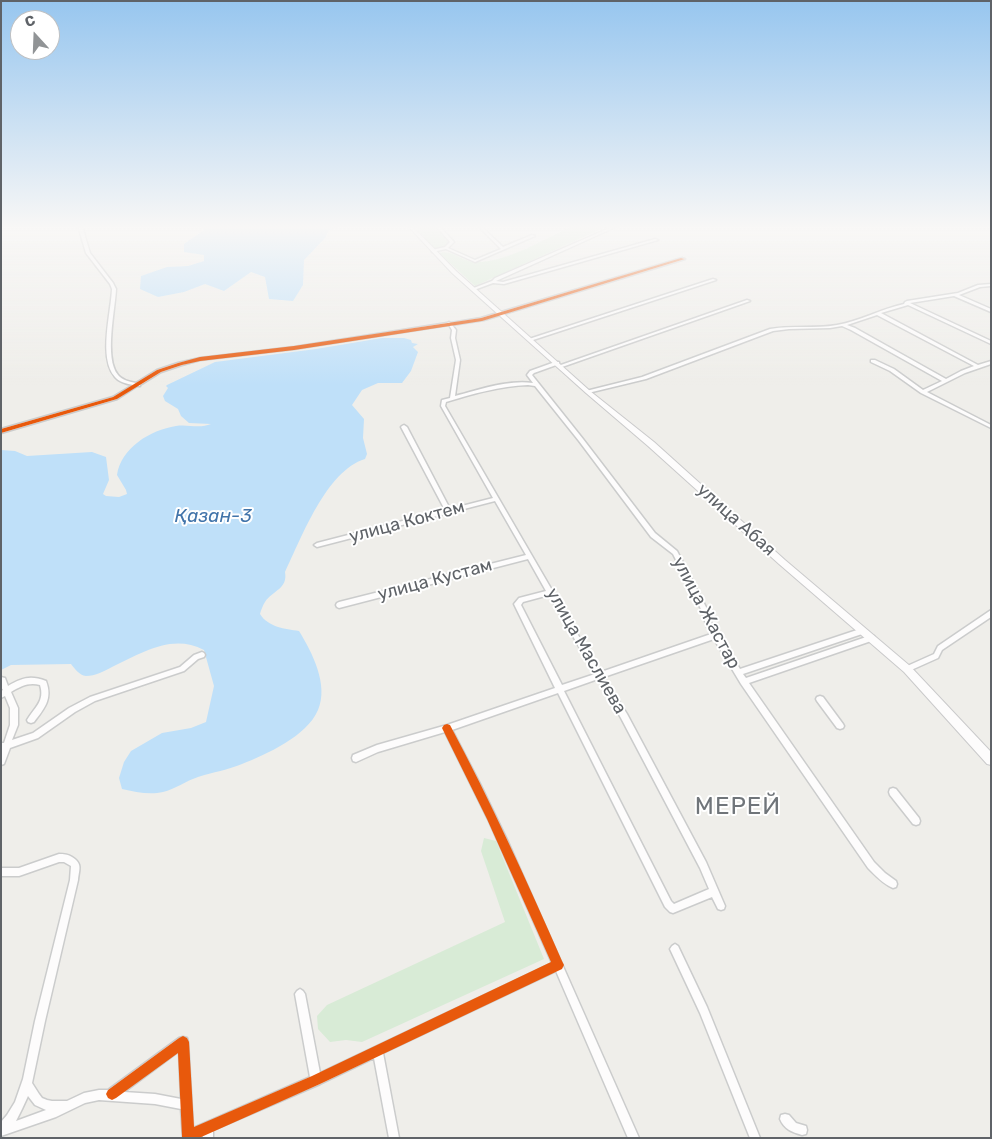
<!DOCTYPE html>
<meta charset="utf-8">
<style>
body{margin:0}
#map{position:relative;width:992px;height:1139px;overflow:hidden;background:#efeeea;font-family:Rubik,sans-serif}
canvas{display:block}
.frame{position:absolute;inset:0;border:2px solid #5f6368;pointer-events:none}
.north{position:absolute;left:10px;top:10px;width:50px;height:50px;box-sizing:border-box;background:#fff;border:1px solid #bfc1c3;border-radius:50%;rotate:340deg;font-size:14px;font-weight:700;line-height:20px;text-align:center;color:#5f6368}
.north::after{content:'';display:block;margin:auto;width:18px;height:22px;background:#919496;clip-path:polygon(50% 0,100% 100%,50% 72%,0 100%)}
</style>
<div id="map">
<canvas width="992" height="1139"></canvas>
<div class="frame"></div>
<div class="north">С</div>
</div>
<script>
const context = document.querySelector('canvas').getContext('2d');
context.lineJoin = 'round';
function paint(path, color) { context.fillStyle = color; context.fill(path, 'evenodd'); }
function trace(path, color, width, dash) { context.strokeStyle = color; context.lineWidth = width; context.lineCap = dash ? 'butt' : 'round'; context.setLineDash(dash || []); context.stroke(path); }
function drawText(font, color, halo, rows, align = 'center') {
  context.font = font + ' Rubik,sans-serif'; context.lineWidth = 4; context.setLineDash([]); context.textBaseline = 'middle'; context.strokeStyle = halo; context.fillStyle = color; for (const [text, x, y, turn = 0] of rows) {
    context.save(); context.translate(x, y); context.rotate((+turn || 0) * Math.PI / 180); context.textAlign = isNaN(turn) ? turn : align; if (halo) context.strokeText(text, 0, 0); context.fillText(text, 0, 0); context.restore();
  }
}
paint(new Path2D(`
 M414 226H435L449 243 445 247 435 249Z
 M573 226H608L475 286 439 253C453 249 462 262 476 262 509 262 543 239 573 226Z
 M484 838 496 841 544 959 362 1042 346 1040 330 1042 318 1029 317 1016 327 1005 505 922 481 851Z`), '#d8ebd6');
paint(new Path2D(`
 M201 226H339L328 231 326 237 304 260 303 285 293 301 269 299 265 277 251 272 224 291 205 284 184 292 158 297 140 289 141 276 167 267 188 266 204 261V255L184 252V244L204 230Z
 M382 338H404L411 340 412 343 418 344 413 347 418 352 411 371 402 383H378L362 390 352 405 364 419 363 438 367 454 365 459C326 471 302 537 285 572 288 589 273 590 265 602 263 605 261 610 260 614 268 627 285 629 299 631 312 652 329 685 318 710 307 736 267 754 242 764 228 770 213 772 198 777 186 781 175 789 163 792 150 795 135 792 122 789L119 778 124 762 131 751 162 733 191 728 206 722 214 686 204 650C172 633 142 653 112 667 105 671 95 676 86 676 79 675 75 669 71 664L11 665 1 670V450L15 451 27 456 92 452 106 457 109 480 103 494 106 496 119 497 127 494 126 490 117 475C121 448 150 430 176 426 188 424 199 429 211 424L189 423 181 416 178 409 165 401 163 396 168 388 166 386 167 385 215 362 316 349Z`), '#bfe0f9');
const minor = new Path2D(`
 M78 226H82L90 253 113 283 116 289C115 311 104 358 118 375 122 380 130 382 136 383L157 370 178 363 200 358 294 347 447 323 449 322 451 323 481 318 682 258 685 259 484 320 452 325 456 330 455 338 460 360 455 396C478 390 509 379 533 383L527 375 530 371 555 362H559V364L534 373 532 375 583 439 655 533 677 551 709 613 712 625 717 632 719 633 720 635V637L740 669 863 628 865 629 866 631 865 633 743 674 746 678 872 635 874 636 875 638 874 640 749 683 874 862 885 873 896 881 897 884 896 887 893 888C883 884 876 876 868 868L741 684 714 639 604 677 627 714 706 862 725 906 724 909 721 910 718 909 712 897 673 913 670 912 665 907 558 693 452 730 480 784 508 842 639 1138H628L556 971 383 1053 399 1138H389L374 1058 320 1084 213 1130V1138H203V1135L196 1138H183L181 1109 155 1104 99 1100 85 1103 56 1117 1 1136V1122L7 1115 15 1102 23 1079 35 1021 70 880 71 866 64 862H59L19 876H1V868H19L59 854C64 854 67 854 72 857 83 864 79 869 78 880L45 1021 32 1083 39 1094 42 1098 47 1100 52 1101H67L84 1093 99 1090H108L179 1038 183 1037 187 1038 188 1042 193 1128 310 1077 295 994 297 991 300 989 303 991 305 994 320 1073 552 963 488 819 445 732 378 752 356 762 353 761 352 758 353 755 377 745 447 725 555 688 514 604 519 598 546 591 528 559 339 608 337 607 336 605 337 603 339 602 526 555 495 501 317 547 314 545 317 543 445 510 401 427 402 426 404 425 407 427 450 509 493 498 441 406 442 400 450 398 456 360 451 338 452 330 449 325 294 349 200 360 182 365 161 372 140 385V386H137L117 399 1 433V429L113 397 133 385C127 384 119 382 115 377 98 358 111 313 112 289L110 284 86 253ZM528 385 535 386 579 441 651 537 673 554 703 613 706 625 711 634 601 672 578 635 445 406 446 402C473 394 500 386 528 385ZM549 595 595 674 562 685 521 605 523 602ZM598 679 621 718 700 868 709 889 674 904 671 901 564 691ZM179 1051 181 1099 155 1094 124 1092ZM28 1096 35 1105 46 1110 16 1121 22 1109Z
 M436 226H439L454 242 448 248 475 260 501 249 478 226H481L503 247 532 235 535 236 475 262 446 249 432 252V250L445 247 450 242Z
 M614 226H618L496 281 503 282 655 239 658 240 504 284 493 283 474 290 471 289 492 281 495 278Z
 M713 279 716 280 533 340 529 339Z
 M991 284V286L980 287 959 295 991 309V312L954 296 910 303 991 341V344L908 305 881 313 978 365 991 361V364L965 373 927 392 991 425V428L921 393 890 371 871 362V360H875L894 369 923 390 942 381 851 330 842 326 830 328 789 329 773 331 646 379 588 393 586 392V391L642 377 770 329C793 325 815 329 837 325 860 321 881 309 904 304L905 302 907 301 958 293 978 285ZM877 315 974 366 961 371 946 379 855 328 847 325Z
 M747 300 750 301 562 367H558V366Z
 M991 610V617L942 650 938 658 909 671 907 672 905 671 903 669 905 667 934 654 938 646Z
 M202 652 204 653 205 655 204 657 198 659 184 671 95 701 75 712 38 738 10 748 4 764 1 765V743H4L10 725V708L5 696 1 698V691L3 690 1 687V677L5 678 8 686C22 678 30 675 46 681 53 699 44 709 34 722L31 723 28 722 27 720C35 707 45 701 40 685 29 682 21 686 11 692L18 708V725L12 740 33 733 69 708 90 697 180 667 194 655Z
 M820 696 823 697 843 724 844 726 843 728 840 729 837 728 817 701 816 699 817 697Z
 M893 788 896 789 919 818 920 821 919 824 916 825 913 824 890 795 889 792 890 789Z
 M675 944 678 946 707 1007 760 1138H750L700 1013 670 949 672 946Z
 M785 1114 789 1115 796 1123 806 1126 807 1130 806 1134 802 1135C792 1132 784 1129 780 1119L781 1115Z`);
const secondary = new Path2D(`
 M408 226H412L456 271 590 391 654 442 785 560 910 666 991 752V765L987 764 904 672 779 564 648 446 586 393 452 273Z`);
trace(minor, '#cbcccc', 3);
trace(secondary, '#cacacb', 2);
paint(minor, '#fdfcfc');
paint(secondary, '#fdfcfc');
paint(new Path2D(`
 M681 258 685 259 482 321 294 350 200 361 182 365 161 372 117 399 1 433V429L113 397 157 370 178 363 200 357 294 346 481 318Z
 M447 724 450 725C491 802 527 881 562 961L564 965 562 969 320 1084 199 1138H182V1136L178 1053 116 1098 112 1100 108 1098 106 1094 108 1090 179 1038 183 1036 187 1038 189 1042 194 1127 312 1076 551 962 487 819 442 728 444 725Z`), '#e8590c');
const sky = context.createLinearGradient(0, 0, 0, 385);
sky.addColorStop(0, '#97c6ef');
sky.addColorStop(0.59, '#f8f7f6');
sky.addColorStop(1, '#f8f7f600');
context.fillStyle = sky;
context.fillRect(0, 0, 992, 385);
drawText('18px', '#5f6368', '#fff', [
 ["улица Абая",736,520,42],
 ["улица Коктем",407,522,-15],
 ["улица Кустам",435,580,-15],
 ["улица Жастар",706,613,62],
 ["улица Маслиева",586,651,60]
]);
drawText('italic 19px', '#4174aa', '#fff', [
 ["Қазан-3",213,517]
]);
context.letterSpacing = '1px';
drawText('24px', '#70757a', '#fff', [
 ["МЕРЕЙ",738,807]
]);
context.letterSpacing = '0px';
</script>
